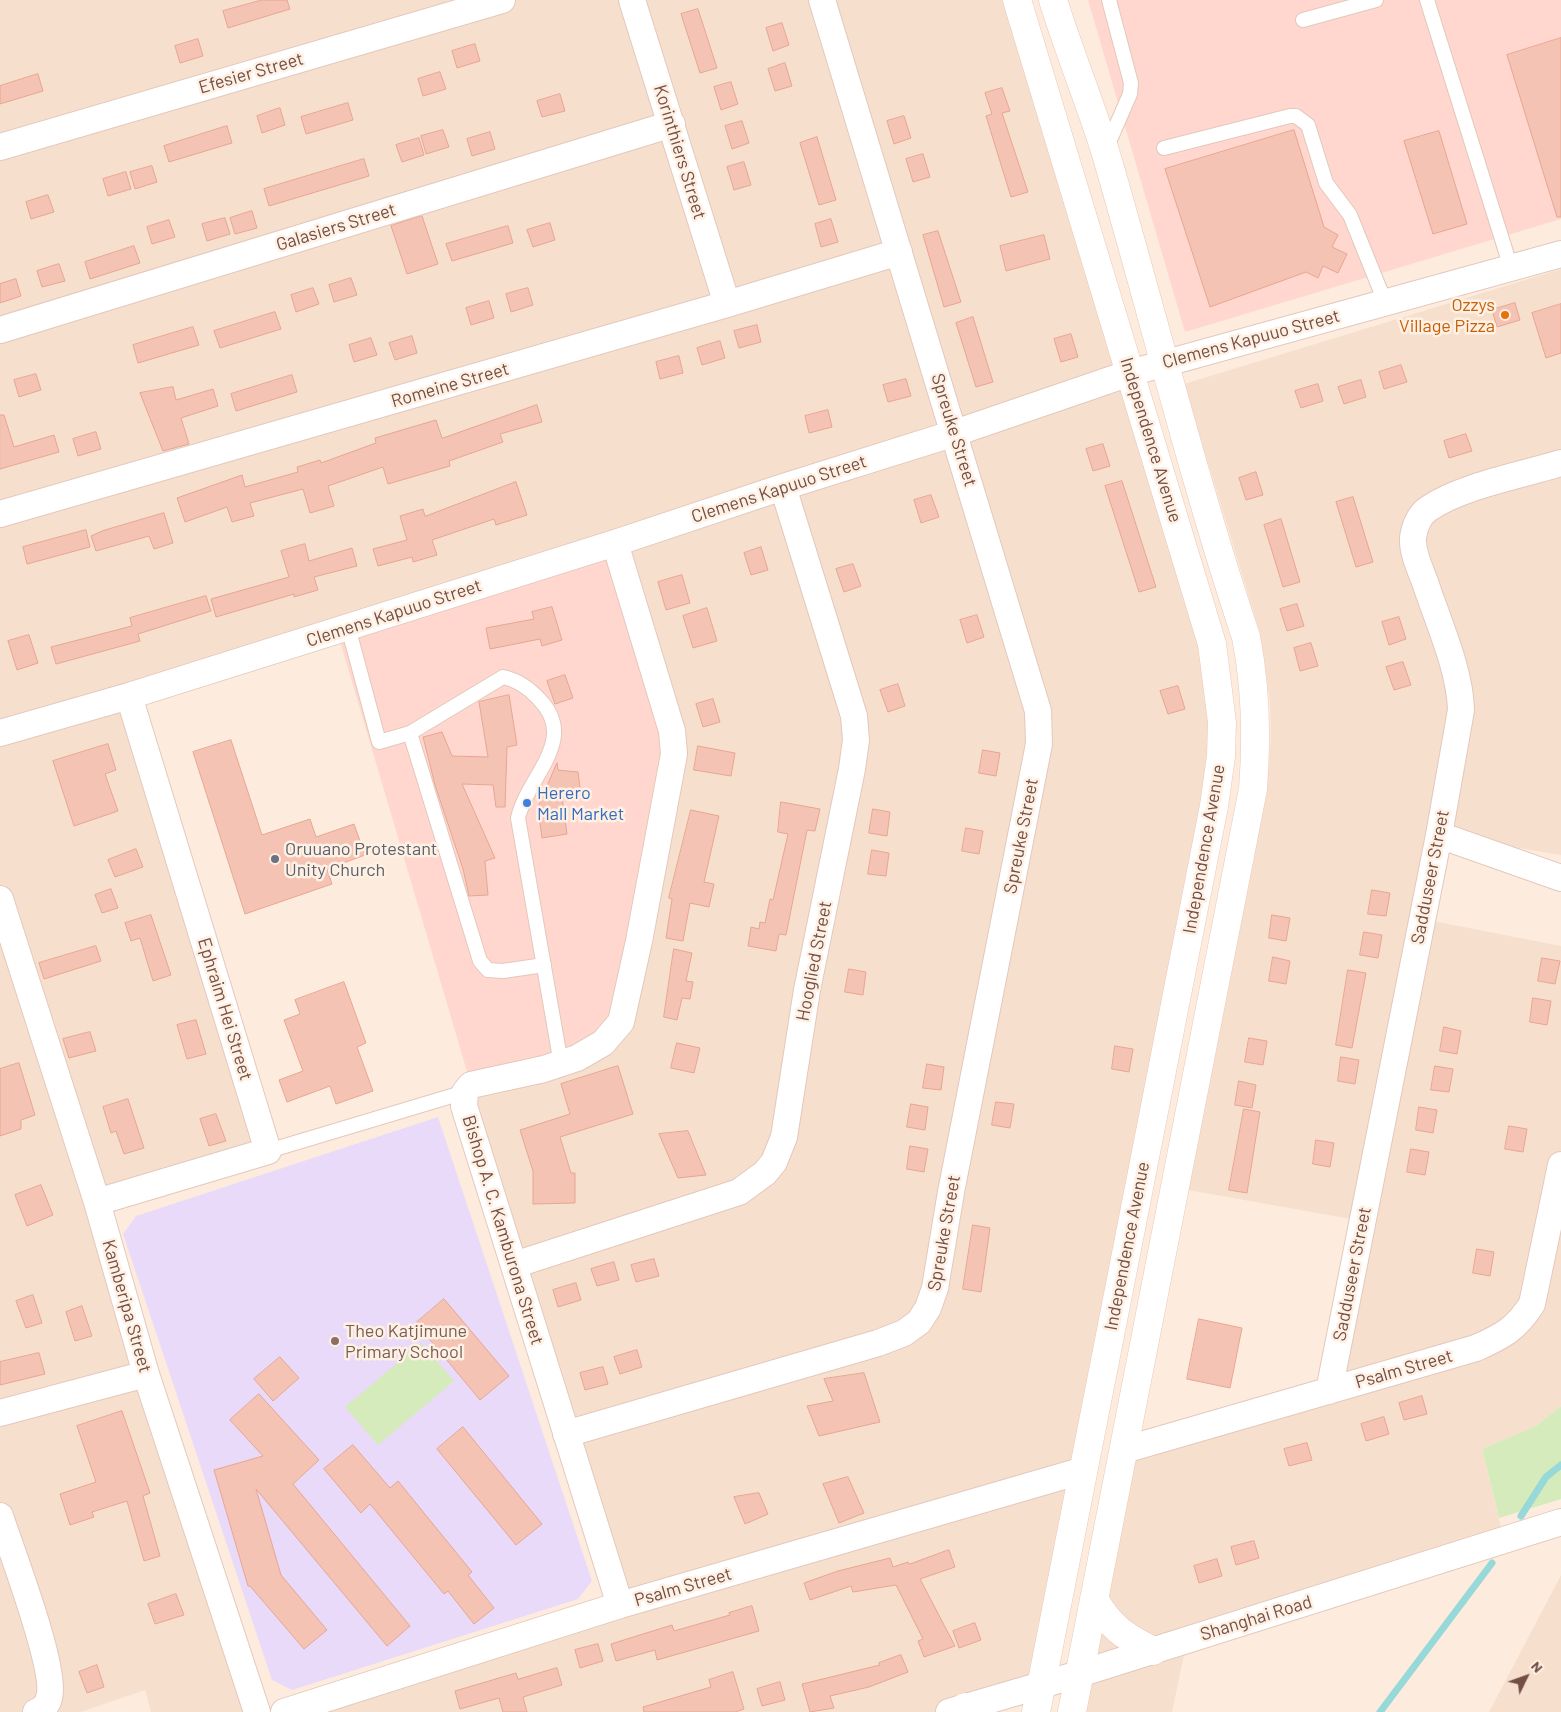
<!DOCTYPE html>
<style>
body{margin:0}
#map{position:relative;width:1561px;height:1712px;overflow:hidden;background:#fdecdd;font-family:Barlow,sans-serif}
canvas{display:block}
.north{position:absolute;left:1501px;top:1652px;width:50px;height:50px;-webkit-text-stroke:4px #fff0e4;paint-order:stroke;rotate:48deg;font-size:14px;font-weight:700;line-height:20px;text-align:center;color:#734e45}
.north::after{content:'';display:block;margin:auto;width:18px;height:22px;background:#734e45;clip-path:polygon(50% 0,100% 100%,50% 72%,0 100%)}
</style>
<div id="map">
<canvas width="1561" height="1712"></canvas>
<div class="north">N</div>
</div>
<script>
const context = document.querySelector('canvas').getContext('2d');
context.lineJoin = 'round';
function paint(path, color) { context.fillStyle = color; context.fill(path, 'evenodd'); }
function trace(path, color, width, dash) { context.strokeStyle = color; context.lineWidth = width; context.lineCap = dash ? 'butt' : 'round'; context.setLineDash(dash || []); context.stroke(path); }
function drawText(font, color, halo, rows, align = 'center') {
  context.font = font + ' Barlow,sans-serif'; context.lineWidth = 5; context.setLineDash([]); context.textBaseline = 'middle'; context.strokeStyle = halo; context.fillStyle = color; for (const [text, x, y, turn = 0] of rows) {
    context.save(); context.translate(x, y); context.rotate((+turn || 0) * Math.PI / 180); context.textAlign = isNaN(turn) ? turn : align; if (halo) context.strokeText(text, 0, 0); context.fillText(text, 0, 0); context.restore();
  }
}
paint(new Path2D(`
 M0 0H1017L1222 722 1041 1684 949 1712H284L620 1605 464 1106 615 544 129 696 268 1151 98 1202 257 1712H151L145 1690 81 1712H0Z
 M1561 269V855L1439 835 1423 919 1561 946V1406L1536 1426 1482 1449 1504 1540 1079 1674 1124 1450 1329 1391 1362 1221 1188 1190 1255 853 1266 790 1271 739 1270 702 1260 633 1184 384Z
 M1561 1575V1712H1489Z
 M1185 1650 1172 1712H1085L1091 1679Z`), '#f7dfce');
paint(new Path2D(`
 M1088 0H1561V219L1185 332Z
 M615 543 672 731 614 1032 471 1085 337 631Z`), '#ffd7cf');
paint(new Path2D(`
 M438 1117 592 1581 578 1599 292 1690 272 1680 123 1234 136 1216Z`), '#e9daf9');
paint(new Path2D(`
 M421 1343 454 1381 378 1445 345 1407Z
 M1561 1406V1499L1499 1518 1482 1449 1536 1426Z`), '#d5ebbb');
trace(new Path2D(`
 M1521 1516 1546 1477 1561 1465
 M1380 1712 1492 1563`), '#97d9d9', 7);
const building = new Path2D(`
 M262 0H287L290 9 228 28 223 11Z
 M698 9 717 68 700 73 681 14Z
 M782 23 789 45 773 51 766 28Z
 M1561 38V217H1557L1507 55Z
 M198 39 203 56 180 63 175 46Z
 M475 44 480 61 457 68 452 51Z
 M785 63 792 86 775 91 768 69Z
 M440 72 446 89 423 96 418 79Z
 M38 74 43 91 0 104V86Z
 M731 82 738 104 721 110 714 87Z
 M1002 88 1010 111 1002 113 1028 192 1011 197 986 116 992 114 985 93Z
 M560 94 565 111 542 117 537 101Z
 M348 103 353 120 306 134 301 117Z
 M280 108 285 125 262 133 257 116Z
 M904 116 911 138 894 144 887 121Z
 M742 121 749 143 732 149 725 126Z
 M227 126 232 143 169 162 164 146Z
 M443 130 449 147 426 154 421 136Z
 M1294 130 1324 227 1338 235 1332 247 1347 254 1338 273 1323 266 1318 278 1306 272 1210 307 1165 169Z
 M1439 131 1467 224 1433 234 1404 141Z
 M490 132 495 149 472 156 467 139Z
 M817 137 836 200 819 205 800 143Z
 M419 138 424 155 402 162 396 145Z
 M923 154 930 177 913 182 906 159Z
 M364 159 369 176 269 206 264 189Z
 M744 162 751 185 734 190 727 167Z
 M152 166 157 182 135 189 130 172Z
 M126 172 131 189 108 196 103 179Z
 M48 195 54 212 31 219 26 202Z
 M252 211 257 228 235 234 230 218Z
 M422 216 438 264 407 274 391 226Z
 M225 218 230 234 207 241 202 224Z
 M831 219 838 242 821 247 815 224Z
 M169 220 175 237 152 244 147 227Z
 M550 223 555 240 533 247 527 230Z
 M508 226 513 243 452 261 446 244Z
 M938 231 961 302 944 307 923 235Z
 M1044 235 1050 259 1006 271 1000 246Z
 M134 246 140 263 90 279 85 262Z
 M59 264 65 281 42 287 37 271Z
 M351 278 357 295 334 302 329 285Z
 M16 279 21 296 0 303V284Z
 M313 288 319 304 296 312 291 295Z
 M528 288 533 305 511 312 506 294Z
 M489 301 494 318 471 325 466 308Z
 M1515 303 1520 320 1497 327 1492 310Z
 M1561 304V353L1546 358 1532 313Z
 M275 312 281 329 220 348 214 331Z
 M973 317 993 382 976 387 956 323Z
 M757 325 761 342 739 348 734 331Z
 M193 327 199 345 138 363 133 345Z
 M1071 334 1078 357 1061 362 1054 339Z
 M412 336 417 353 395 360 389 343Z
 M371 338 377 355 354 362 349 345Z
 M720 341 725 358 702 365 697 348Z
 M679 356 683 373 660 379 656 362Z
 M1401 365 1407 382 1384 389 1379 372Z
 M36 374 41 390 19 397 14 380Z
 M292 375 297 392 236 411 231 394Z
 M906 379 911 396 888 402 883 385Z
 M1361 380 1366 397 1344 404 1338 387Z
 M1318 384 1323 401 1301 408 1295 391Z
 M173 387 176 400 213 389 218 406 181 418 189 444 163 451 140 393Z
 M537 405 542 422 500 434 503 442 449 461 450 466 388 484 383 467 328 486 334 506 310 513 303 489 250 503 254 516 232 522 227 507 185 522 177 498 242 475 245 487 298 472 297 467 320 460 321 463 376 443 375 438 436 420 442 438Z
 M828 410 832 427 809 433 805 416Z
 M0 415H4L14 447 54 435 59 452 0 469Z
 M96 432 101 449 78 456 73 439Z
 M1466 434 1472 451 1449 458 1444 441Z
 M1103 444 1110 466 1093 471 1086 449Z
 M1256 472 1263 495 1246 500 1239 478Z
 M1122 481 1156 587 1139 592 1105 486Z
 M516 482 527 515 496 525 494 519 432 540 437 555 413 562 412 557 378 566 373 549 407 540 400 516 423 509 425 516Z
 M931 495 939 517 921 523 914 500Z
 M1353 497 1373 562 1356 567 1336 502Z
 M164 513 173 543 154 549 149 536 96 551 91 536 102 531Z
 M1281 519 1300 582 1283 587 1264 525Z
 M86 530 90 547 27 564 23 547Z
 M305 544 309 561 352 548 357 566 314 577 318 590 294 597V594L216 617 211 599 289 577 281 551Z
 M761 547 768 570 751 575 744 553Z
 M853 564 861 586 844 592 836 569Z
 M682 575 690 603 666 610 658 582Z
 M206 596 211 611 138 634 140 641 56 664 51 647 132 626 130 618Z
 M1297 604 1304 626 1287 631 1280 609Z
 M552 607 562 640 542 646 540 639 490 649 486 628 534 619 532 612Z
 M707 608 717 641 693 648 683 616Z
 M977 615 984 637 967 643 960 620Z
 M1399 617 1406 639 1389 645 1382 622Z
 M29 635 38 663 17 670 8 641Z
 M1311 643 1318 666 1300 671 1294 648Z
 M1403 662 1411 685 1394 690 1386 667Z
 M565 675 573 698 555 704 547 681Z
 M898 684 905 706 888 712 880 690Z
 M1178 686 1185 709 1168 714 1160 691Z
 M509 695 517 745 507 747 505 807H496L493 785 462 784 495 858 485 861 488 895 469 896 463 869 435 785 423 737 442 732 452 756 488 757 479 702Z
 M713 699 720 722 703 727 696 704Z
 M231 740 262 835 310 819 316 837 354 824 365 855 327 869 332 884 245 914 193 752Z
 M108 744 116 770 105 774 118 811 74 826 53 761Z
 M698 746 735 753 731 776 694 770Z
 M983 750 1000 753 996 776 979 773Z
 M557 763 558 770 578 772 581 795 562 798 567 834 542 838 538 808Z
 M781 802 820 809 815 831 807 830 786 935 779 934 776 951 748 946 751 927 759 929 760 922 765 923 770 899 773 900 788 834 778 832Z
 M873 809 890 812 887 836 869 833Z
 M691 810 719 816 704 882 714 884 709 907 690 903 683 941 666 938 672 899 669 898Z
 M966 828 983 831 979 854 962 851Z
 M136 849 143 867 115 877 108 860Z
 M872 850 889 853 886 876 868 874Z
 M111 889 118 908 102 913 95 895Z
 M1372 890 1390 893 1386 916 1368 914Z
 M151 915 171 975 153 981 140 938 131 941 125 923Z
 M1272 915 1290 918 1286 941 1269 938Z
 M1364 932 1382 935 1378 958 1360 955Z
 M96 946 101 961 44 979 39 963Z
 M674 949 692 953 686 981 693 982 690 999 682 998 677 1020 664 1017Z
 M1273 957 1290 961 1286 984 1269 981Z
 M1542 958 1560 961 1555 984 1538 981Z
 M849 969 866 972 863 995 845 992Z
 M1348 970 1366 973 1352 1048 1336 1045Z
 M344 982 366 1043 357 1047 373 1091 336 1104 330 1086 287 1102 279 1080 303 1071 284 1020 300 1014 295 1000Z
 M1533 998 1551 1001 1547 1025 1530 1022Z
 M196 1020 206 1054 187 1059 177 1025Z
 M1444 1027 1461 1031 1457 1054 1440 1051Z
 M90 1032 96 1051 69 1058 63 1039Z
 M1249 1038 1267 1041 1263 1065 1245 1062Z
 M677 1043 700 1048 694 1073 671 1068Z
 M1115 1046 1133 1049 1129 1072 1112 1069Z
 M1341 1057 1359 1060 1355 1084 1338 1081Z
 M19 1063 35 1115 21 1120V1129L0 1136V1069Z
 M927 1064 944 1067 941 1090 923 1088Z
 M618 1066 633 1114 560 1137 571 1173H575V1203L533 1204V1171L520 1130 570 1114 561 1084Z
 M1435 1066 1453 1069 1449 1092 1431 1090Z
 M1239 1081 1256 1085 1252 1108 1235 1105Z
 M128 1099 144 1148 124 1154 116 1131 111 1133 103 1107Z
 M996 1102 1014 1104 1010 1128 992 1125Z
 M911 1104 928 1107 925 1130 907 1127Z
 M1419 1107 1437 1110 1433 1133 1416 1130Z
 M1244 1109 1260 1112 1247 1193 1229 1190Z
 M216 1114 226 1141 209 1146 200 1119Z
 M1509 1126 1527 1129 1523 1152 1505 1149Z
 M688 1131 706 1175 678 1178 659 1134Z
 M1316 1140 1334 1143 1330 1167 1313 1164Z
 M910 1146 928 1149 924 1172 907 1169Z
 M1411 1149 1429 1152 1425 1175 1407 1172Z
 M41 1185 53 1215 27 1226 15 1195Z
 M973 1225 990 1228 981 1292 963 1289Z
 M1477 1249 1494 1252 1490 1276 1473 1273Z
 M654 1259 659 1276 636 1282 631 1265Z
 M614 1262 619 1280 597 1286 591 1269Z
 M576 1283 581 1300 558 1307 553 1290Z
 M33 1295 42 1323 26 1328 16 1301Z
 M444 1299 509 1376 480 1400 416 1323Z
 M82 1306 92 1336 75 1341 66 1312Z
 M1199 1319 1242 1328 1230 1388 1187 1379Z
 M637 1350 642 1367 620 1374 614 1357Z
 M39 1353 45 1374 0 1385V1362Z
 M280 1357 299 1378 273 1401 254 1379Z
 M603 1367 608 1384 585 1390 580 1373Z
 M864 1373 880 1422 819 1436 807 1406 833 1401 824 1379Z
 M259 1394 319 1460 293 1484 410 1626 387 1646 256 1489 281 1575 327 1630 304 1649 250 1586H248L214 1470 263 1456 230 1420Z
 M1422 1396 1427 1414 1404 1420 1399 1403Z
 M122 1411 150 1493 143 1496 160 1556 144 1561 127 1501 92 1512 94 1517 70 1525 60 1494 96 1482 77 1426Z
 M1384 1417 1389 1434 1366 1441 1361 1424Z
 M463 1427 542 1524 516 1545 437 1449Z
 M1307 1443 1312 1460 1289 1466 1284 1449Z
 M353 1445 390 1488 398 1481 472 1572 468 1575 494 1608 474 1624 448 1591 444 1594 370 1504 361 1513 324 1469Z
 M848 1477 864 1513 839 1523 823 1484Z
 M759 1493 768 1514 745 1524 734 1497Z
 M1254 1541 1259 1558 1236 1565 1231 1547Z
 M949 1550 955 1567 920 1579 955 1646 924 1657 918 1641 923 1639 896 1585 853 1592 851 1586 810 1600 804 1583 838 1571 890 1558 893 1567 908 1562 909 1564Z
 M1217 1559 1222 1576 1199 1583 1194 1566Z
 M176 1594 184 1615 155 1624 148 1604Z
 M752 1606 759 1631 657 1660 655 1650 616 1661 611 1644 672 1625 674 1631 730 1615 729 1613Z
 M975 1623 981 1640 959 1648 953 1631Z
 M598 1644 603 1661 580 1668 575 1650Z
 M901 1655 908 1672 869 1687 830 1696 834 1708 810 1712 802 1684 880 1665 879 1663Z
 M97 1665 104 1687 87 1693 79 1672Z
 M557 1668 562 1685 523 1697 527 1712H503L499 1698 460 1709 455 1691 516 1673 518 1679Z
 M733 1672 744 1709 735 1712H644L643 1707 711 1687 709 1680Z
 M780 1682 785 1700 762 1706 757 1689Z`);
paint(building, '#f4c3b3');
trace(building, '#e8a692', 1);
const lane = new Path2D(`
 M1427 0 1511 268
 M1303 20 1376 0
 M1164 148 1290 116H1296L1308 125 1326 183 1350 215 1385 302
 M1106 149 1130 94 1131 83 1109 0
 M348 627 379 742 410 733 503 677C518 680 529 688 539 699 579 740 528 775 518 818L561 1064
 M410 733 480 961 488 970 503 971 544 965
 M268 1151 465 1092`);
const street = new Path2D(`
 M632 0 727 304
 M0 147 502 0
 M0 330 672 124
 M0 514 727 304 899 252
 M615 543 672 731 674 754 639 941 621 1022 603 1043 577 1058 544 1069 471 1085 465 1092 464 1106 620 1605
 M0 733 129 696 615 543 783 487 955 433 1130 373 1561 254
 M1439 835 1561 878
 M0 899 97 1202 146 1374 257 1712
 M97 1202 268 1151 129 696
 M514 1265 739 1192 765 1173 774 1162 784 1137 807 990 852 769 856 740 854 716 783 487
 M1329 1391 1439 835 1461 710C1460 669 1438 622 1425 582 1420 569 1412 552 1413 538 1414 528 1419 515 1428 509 1461 486 1522 475 1561 463
 M0 1413 146 1374
 M566 1434 878 1343 904 1333 919 1322 928 1308 935 1288 951 1192 1039 744 1038 711 822 0
 M1124 1450 1476 1348C1503 1336 1516 1329 1532 1304L1561 1165
 M0 1516C11 1550 58 1671 49 1698 47 1706 43 1709 36 1712
 M284 1712 620 1605 1084 1470
 M949 1712 1079 1674 1561 1522`);
const secondary = new Path2D(`
 M1017 0 1212 644 1222 722 1221 756 1214 806 1036 1712
 M1053 0C1069 52 1090 102 1106 154 1153 315 1193 478 1246 637 1256 688 1257 738 1253 789L1072 1712
 M1094 1599C1111 1628 1124 1636 1153 1651
 M965 1707 981 1712`);
trace(lane, '#e3c8bc', 16);
trace(street, '#e3c8bc', 28);
trace(secondary, '#e9c8b8', 29);
trace(lane, '#fff', 14);
trace(street, '#fff', 26);
trace(secondary, '#fff', 28);
for (const [x, y, r, color] of [
 [1505,315,5,"#e8710a"],
 [527,803,5,"#3f7fe0"],
 [275,859,5,"#6b7280"],
 [335,1341,5,"#8d6e63"]
]) { const dot = new Path2D(); dot.arc(x, y, r, 0, 2 * Math.PI); context.fillStyle = color; context.fill(dot); trace(dot, '#fff0e4', 2); }
drawText('18px', '#734e45', '#fff0e4', [
 ["Efesier Street",251,73,-16],
 ["Korinthiers Street",680,152,73],
 ["Galasiers Street",336,227,-17],
 ["Clemens Kapuuo Street",1251,339,-15],
 ["Romeine Street",450,385,-16],
 ["Spreuke Street",954,430,73],
 ["Independence Avenue",1151,440,73],
 ["Clemens Kapuuo Street",779,489,-18],
 ["Clemens Kapuuo Street",394,613,-18],
 ["Spreuke Street",1021,836,-79],
 ["Independence Avenue",1204,849,-80],
 ["Sadduseer Street",1430,877,-79],
 ["Hooglied Street",814,961,-79],
 ["Ephraim Hei Street",225,1009,73],
 ["Bishop A. C. Kamburona Street",503,1230,73],
 ["Spreuke Street",944,1233,-80],
 ["Independence Avenue",1127,1246,-79],
 ["Sadduseer Street",1352,1274,-79],
 ["Kamberipa Street",127,1306,74],
 ["Psalm Street",1404,1369,-16],
 ["Psalm Street",683,1587,-16],
 ["Shanghai Road",1256,1618,-17]
]);
drawText('18px', '#c56008', '#fff0e4', [
 ["Ozzys",1495,305],
 ["Village Pizza",1495,326]
], 'right');
drawText('18px', '#366cbe', '#fff0e4', [
 ["Herero",537,793],
 ["Mall Market",537,814]
], 'left');
drawText('18px', '#5b616d', '#fff0e4', [
 ["Oruuano Protestant",285,849],
 ["Unity Church",285,870]
], 'left');
drawText('18px', '#785e54', '#fff0e4', [
 ["Theo Katjimune",345,1331],
 ["Primary School",345,1352]
], 'left');
</script>
